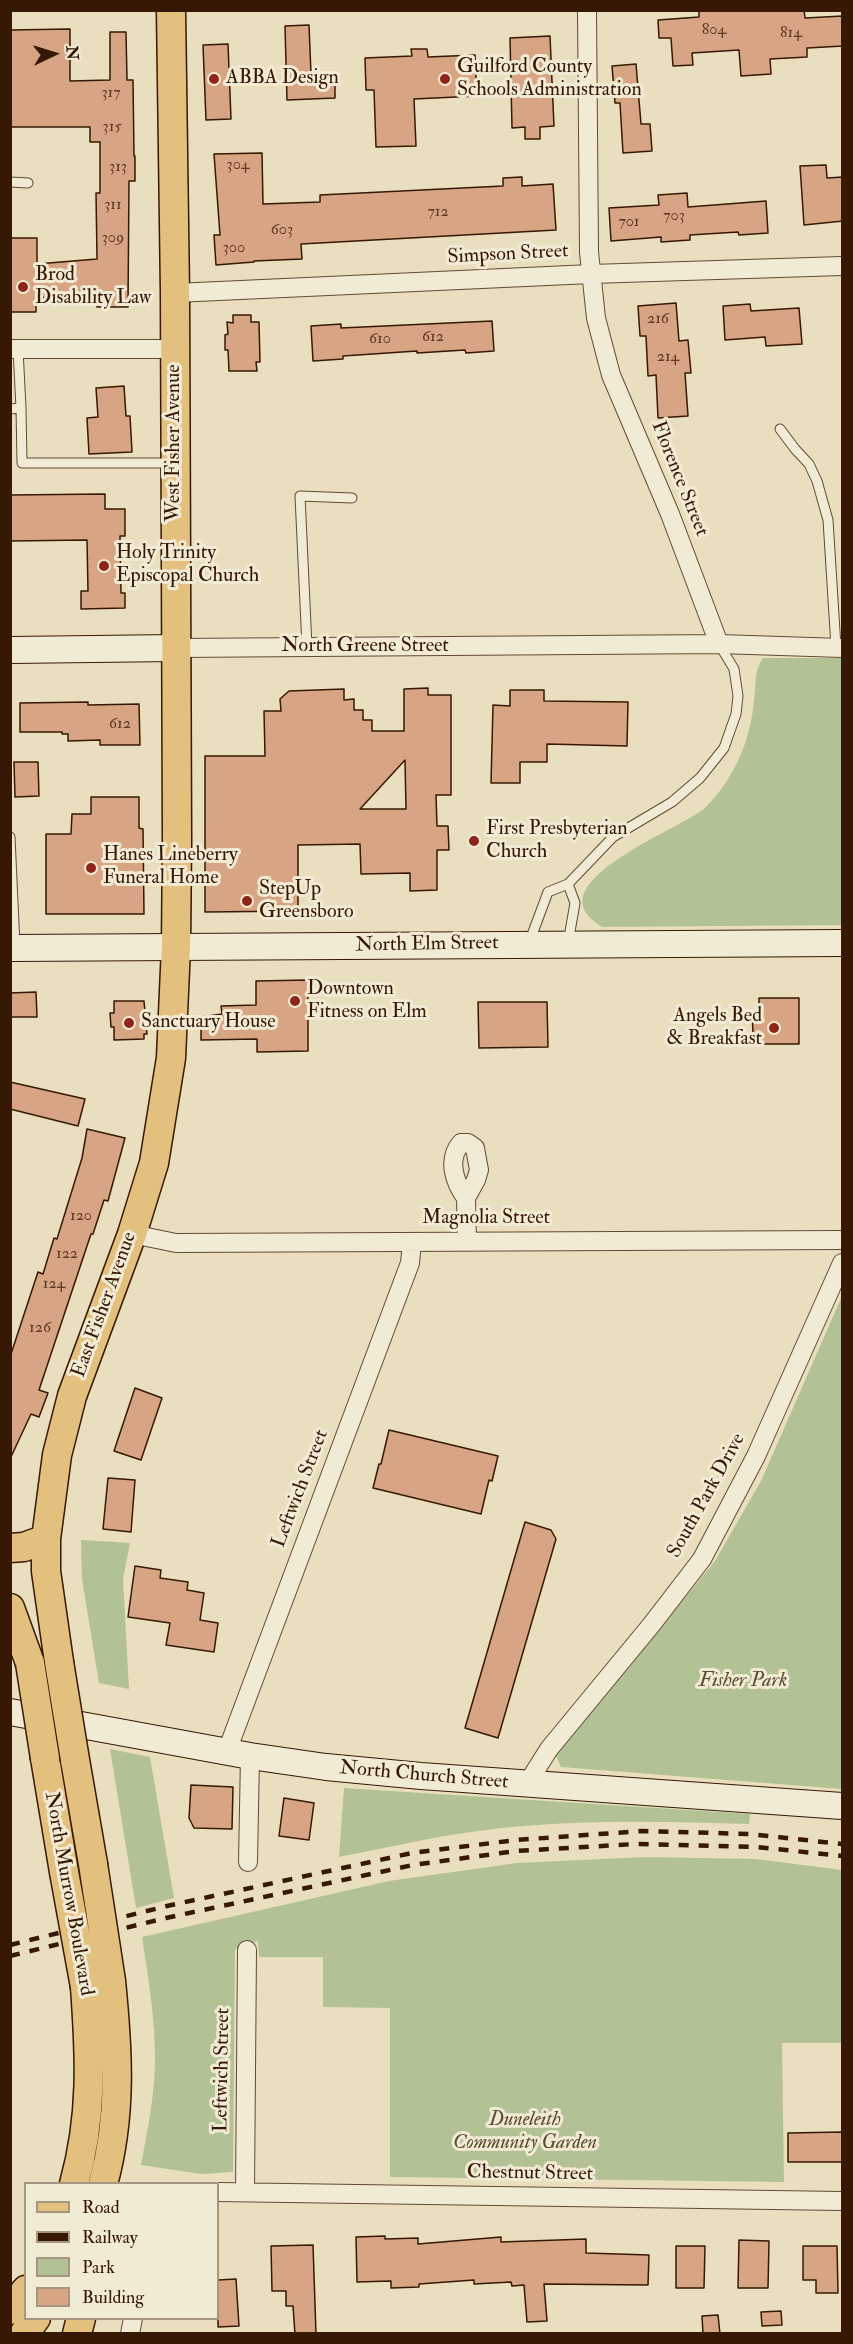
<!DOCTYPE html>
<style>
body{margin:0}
#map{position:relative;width:853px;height:2344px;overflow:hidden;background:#e9dfbe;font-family:"IM FELL Double Pica",serif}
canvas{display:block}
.frame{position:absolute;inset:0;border:12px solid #361804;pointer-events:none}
.legend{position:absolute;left:24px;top:2182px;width:195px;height:138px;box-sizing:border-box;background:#f1ead5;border:2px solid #a69681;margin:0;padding:8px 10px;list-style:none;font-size:18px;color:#361804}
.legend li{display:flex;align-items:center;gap:12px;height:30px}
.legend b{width:30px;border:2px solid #a69681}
.north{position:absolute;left:24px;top:24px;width:60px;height:60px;-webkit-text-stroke:4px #f1ead5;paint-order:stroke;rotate:86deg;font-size:16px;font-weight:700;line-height:24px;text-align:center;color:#361804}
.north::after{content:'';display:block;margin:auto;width:21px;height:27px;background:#361804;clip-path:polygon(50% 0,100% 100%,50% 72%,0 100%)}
</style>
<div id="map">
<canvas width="853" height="2344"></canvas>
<div class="frame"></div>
<ul class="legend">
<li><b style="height:8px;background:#e4c07f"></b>Road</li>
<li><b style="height:8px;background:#361804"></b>Railway</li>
<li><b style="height:16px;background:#b3c294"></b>Park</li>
<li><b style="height:16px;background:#d7a583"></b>Building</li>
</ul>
<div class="north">N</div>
</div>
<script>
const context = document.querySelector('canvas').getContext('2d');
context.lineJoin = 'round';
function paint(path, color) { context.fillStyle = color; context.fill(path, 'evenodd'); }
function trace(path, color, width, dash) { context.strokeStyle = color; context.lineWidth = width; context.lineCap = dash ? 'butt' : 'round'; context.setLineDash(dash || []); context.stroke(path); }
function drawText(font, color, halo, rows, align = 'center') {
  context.font = font + ' "IM FELL Double Pica",serif'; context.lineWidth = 6; context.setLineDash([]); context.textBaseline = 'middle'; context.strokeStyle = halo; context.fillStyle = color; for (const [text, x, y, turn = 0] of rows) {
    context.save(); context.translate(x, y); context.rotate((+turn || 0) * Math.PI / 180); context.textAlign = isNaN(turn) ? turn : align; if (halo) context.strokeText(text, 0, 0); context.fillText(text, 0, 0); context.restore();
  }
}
paint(new Path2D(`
 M763 658H842V925L603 927C528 884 685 828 706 807 734 778 750 742 754 701 756 685 754 671 763 658Z
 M842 1296V1789L561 1767 556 1756 561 1748 715 1561 761 1481Z
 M81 1540 130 1543 123 1579 129 1689 99 1683 82 1579Z
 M110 1749 150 1757 174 1898 136 1908Z
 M344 1788 750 1814 749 1824C659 1821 567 1819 478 1831 432 1837 385 1848 339 1857Z
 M645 1857 756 1859 842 1870V2043H782L784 2182 390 2177V2008L323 2007V1957H259L258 1941 235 1949 233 2172 201 2174 141 2165C148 2128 156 2089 155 2051 154 2013 148 1975 142 1937L389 1881 517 1863Z`), '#b3c294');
const building = new Path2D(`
 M699 10H804L805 18 843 16V46L807 48V57L770 59 771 74 741 76 739 50 692 53 693 65 673 66 671 38H659L658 20 699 17Z
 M309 25 311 74 335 73V98L287 100 285 26Z
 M70 29V81L110 80V32H126L127 80H133L134 156H135V181H129L128 307H97V294L36 298V312H10V238H37V264L97 259 96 193H100V142H90V127H10V30Z
 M550 36 554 126 540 127V139H525V127L512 128 510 38Z
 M228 44 231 119 206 120 203 45Z
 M411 49H427L428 57 475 55 477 96 414 99 416 146 376 147 374 90H366L365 58 412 56Z
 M636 64 641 124H650L652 151 623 153 620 103H615L612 66Z
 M262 153 263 204 320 202V195L503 186V178L522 177V186L553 184 556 230 301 244 302 259 254 261V262L216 265 214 235H220L214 154Z
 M826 165 827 178 843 177V221L804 225 800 166Z
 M687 193 688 207 766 201 768 233 739 235 738 232 690 235V240L661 242V237L611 241 609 208 659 205 658 195Z
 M676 303 679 341 688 340 691 373H685L688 416 658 418 656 375 648 376 646 336H640L638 306Z
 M750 304 751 311 799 308 802 344 766 346 765 337 725 340 723 306Z
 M233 315H251V322H259L260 362H256L257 371H229L228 350H225V335L228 334 227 322 233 323Z
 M492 321 494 351 466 353 465 350 417 353V351L343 356V359L313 361 311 326 341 324V328Z
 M124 386 126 416H130L132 452 89 454 87 418 98 417 96 388Z
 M105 494V509H125V536H120L121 593H125V608L81 609V591H88L87 540 10 541V495Z
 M428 688V695H451V795H436L437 826H448L449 850H437V890L410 891V873L361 874 360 844 298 845V911L205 912V756H265L264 711H281L280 699 289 691 344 689V700L354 699V710H363V720H372V731H404V689ZM405 760 406 809H360Z
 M510 690H544V701L628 702 627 746 547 744V762H520V783H491L493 705 510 706Z
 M88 702V705L139 704 140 745H100V740L68 741V734H62V732H20V703Z
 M14 762H38L39 796 15 797Z
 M91 797H139V828L143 829 144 914H46V834H71L72 814H91Z
 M308 980V1051L257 1052V1039L201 1040V1017L222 1014 221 1006 256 1005V981Z
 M36 992 37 1017H10V993Z
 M759 998H799V1044H760V1033H753L752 1012H759Z
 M114 1001H144L147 1034H144V1039L114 1040V1027H111L110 1013H114Z
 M478 1002H547L548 1047 479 1048Z
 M10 1082 85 1099 78 1126 10 1109Z
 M87 1129 125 1138 108 1201 104 1200 93 1234H91L39 1390 48 1393 39 1417 31 1414 10 1459V1357L38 1272 43 1274 54 1238 57 1239 82 1158Z
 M135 1388 162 1398 141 1460 114 1451Z
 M389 1430 498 1456 492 1481 489 1480 481 1514 373 1488 379 1464H381Z
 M108 1478 135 1480 131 1532 103 1529Z
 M525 1522 551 1530 556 1539 498 1738 465 1728Z
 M135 1566 161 1570 160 1578 188 1582 187 1590 204 1593 200 1620 218 1623 214 1652 166 1645 170 1623 128 1617Z
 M191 1785 233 1787 232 1829 194 1828 189 1818Z
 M284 1798 314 1803 309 1840 279 1836Z
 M843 2132V2162H788V2133Z
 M385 2236V2239L418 2238V2244L501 2237V2242L586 2239V2253L649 2255 648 2285 544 2284 547 2321 527 2322 524 2285 512 2286 511 2282 474 2284V2280L419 2284V2287L391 2288V2281L357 2282 356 2237Z
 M739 2240 769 2241 768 2288H738Z
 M313 2245 316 2334H295L293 2306H286V2291H272L271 2246Z
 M676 2246H705L704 2288H676Z
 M803 2246H837L838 2293H816V2280H803Z
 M236 2279 239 2326 218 2327V2280Z
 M781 2311 782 2325 762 2326 761 2312Z
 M718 2315 720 2334H703L702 2316Z`);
paint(building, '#d7a583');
trace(building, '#361804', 1.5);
const lane = new Path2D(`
 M10 182 28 183
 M21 408 22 463H171
 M10 409 21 408 18 349
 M780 429 795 449 809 464 817 481 828 520 836 647
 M307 647 300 496 352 498
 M10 837 15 946
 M529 943 548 892 568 884 613 837 672 802 700 778 724 748 736 714 738 696 734 669 719 644
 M568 943 575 903 568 884`);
const street = new Path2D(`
 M587 10 589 252 596 318 611 375 670 514 719 644
 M175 293 591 274 842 266
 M10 349H175
 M176 648 719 644 842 648
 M466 1198C454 1182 447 1159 461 1143H468L475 1148 479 1170 476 1180 466 1198 467 1242
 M132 1234 176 1243 842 1240
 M227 1751 410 1263 412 1242
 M527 1784 549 1749 652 1624 702 1559 756 1456 842 1263
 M248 1862 250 1756
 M218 2192 842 2201
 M245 2192 247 1950
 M130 2334 133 2318`);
const secondary = new Path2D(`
 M10 650 176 648
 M10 948 842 943
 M10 1712 250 1756 326 1767 421 1776 842 1806`);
const primary = new Path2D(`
 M10 1548 24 1547 46 1539
 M10 1608 30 1663
 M59 1662 46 1571V1539L57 1455 72 1396 132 1234 154 1163 171 1058 176 947 177 840 175 293 171 10
 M45 1758 64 1872
 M75 1760 93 1864
 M74 2184C93 2116 90 2056 85 1987
 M103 2184C122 2115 118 2051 111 1981
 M10 2310 26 2290
 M24 2334 36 2318
 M77 2334 81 2318`);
trace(lane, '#634a32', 11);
trace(street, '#634a32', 20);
trace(secondary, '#361804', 28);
trace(primary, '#361804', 31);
trace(lane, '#f1ead5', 9);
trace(street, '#f1ead5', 18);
trace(secondary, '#f1ead5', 26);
trace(primary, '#e4c07f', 28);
trace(new Path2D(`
 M10 1945 167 1906 412 1853 516 1840 642 1831 750 1834 842 1844
 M10 1956 166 1918 413 1865 516 1851 635 1844 757 1847 842 1856`), '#361804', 4.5, [10, 10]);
const primaryBridge = new Path2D(`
 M59 1662 75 1760
 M30 1663 45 1758
 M93 1864 111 1981
 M64 1872 85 1987`);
trace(primaryBridge, '#361804', 31, []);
trace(primaryBridge, '#e4c07f', 28);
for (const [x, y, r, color] of [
 [214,79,6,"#8f2418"],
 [445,79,6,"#8f2418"],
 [23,287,6,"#8f2418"],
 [104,566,6,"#8f2418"],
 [474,841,6,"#8f2418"],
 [91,868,6,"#8f2418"],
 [247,901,6,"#8f2418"],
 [295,1001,6,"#8f2418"],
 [129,1023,6,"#8f2418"],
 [774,1028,6,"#8f2418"]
]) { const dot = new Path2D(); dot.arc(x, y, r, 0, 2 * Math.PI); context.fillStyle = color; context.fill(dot); trace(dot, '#f1ead5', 2); }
drawText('16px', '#5e3b24', null, [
 ["804",714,31],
 ["814",791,34],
 ["317",111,94],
 ["315",112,128],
 ["304",238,166],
 ["313",118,168],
 ["311",113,206],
 ["712",438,213],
 ["703",674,217],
 ["701",629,223],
 ["603",282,231],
 ["309",113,239],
 ["300",234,249],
 ["216",658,320],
 ["612",433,338],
 ["610",380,340],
 ["214",668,358],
 ["612",120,725],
 ["120",81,1217],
 ["122",67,1255],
 ["124",54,1285],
 ["126",40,1329]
]);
drawText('20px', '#361804', '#f1ead5', [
 ["Guilford County",457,68],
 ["Schools Administration",457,91],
 ["ABBA Design",226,79],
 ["Brod",35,276],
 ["Disability Law",35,299],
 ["Holy Trinity",116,554],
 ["Episcopal Church",116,577],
 ["First Presbyterian",486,830],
 ["Church",486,853],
 ["Hanes Lineberry",103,856],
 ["Funeral Home",103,879],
 ["StepUp",259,890],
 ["Greensboro",259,913],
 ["Downtown",307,990],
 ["Fitness on Elm",307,1013],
 ["Angels Bed",762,1017,"right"],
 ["& Breakfast",762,1040,"right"],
 ["Sanctuary House",141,1023]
], 'left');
drawText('20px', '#361804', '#f1ead5', [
 ["Simpson Street",508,255,-3],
 ["West Fisher Avenue",175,443,-90],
 ["Florence Street",679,479,68],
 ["North Greene Street",365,647],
 ["North Elm Street",427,945,-1],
 ["Magnolia Street",486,1219],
 ["East Fisher Avenue",105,1305,-70],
 ["Leftwich Street",301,1489,-69],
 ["South Park Drive",707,1496,-61],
 ["North Church Street",424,1776,5],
 ["North Murrow Boulevard",68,1894,80],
 ["Leftwich Street",223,2070,-89],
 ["Chestnut Street",530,2174,1]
]);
drawText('italic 20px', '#5c4b2f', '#f1ead5', [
 ["Fisher Park",743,1682],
 ["Duneleith",525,2121],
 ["Community Garden",525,2144]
]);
</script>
